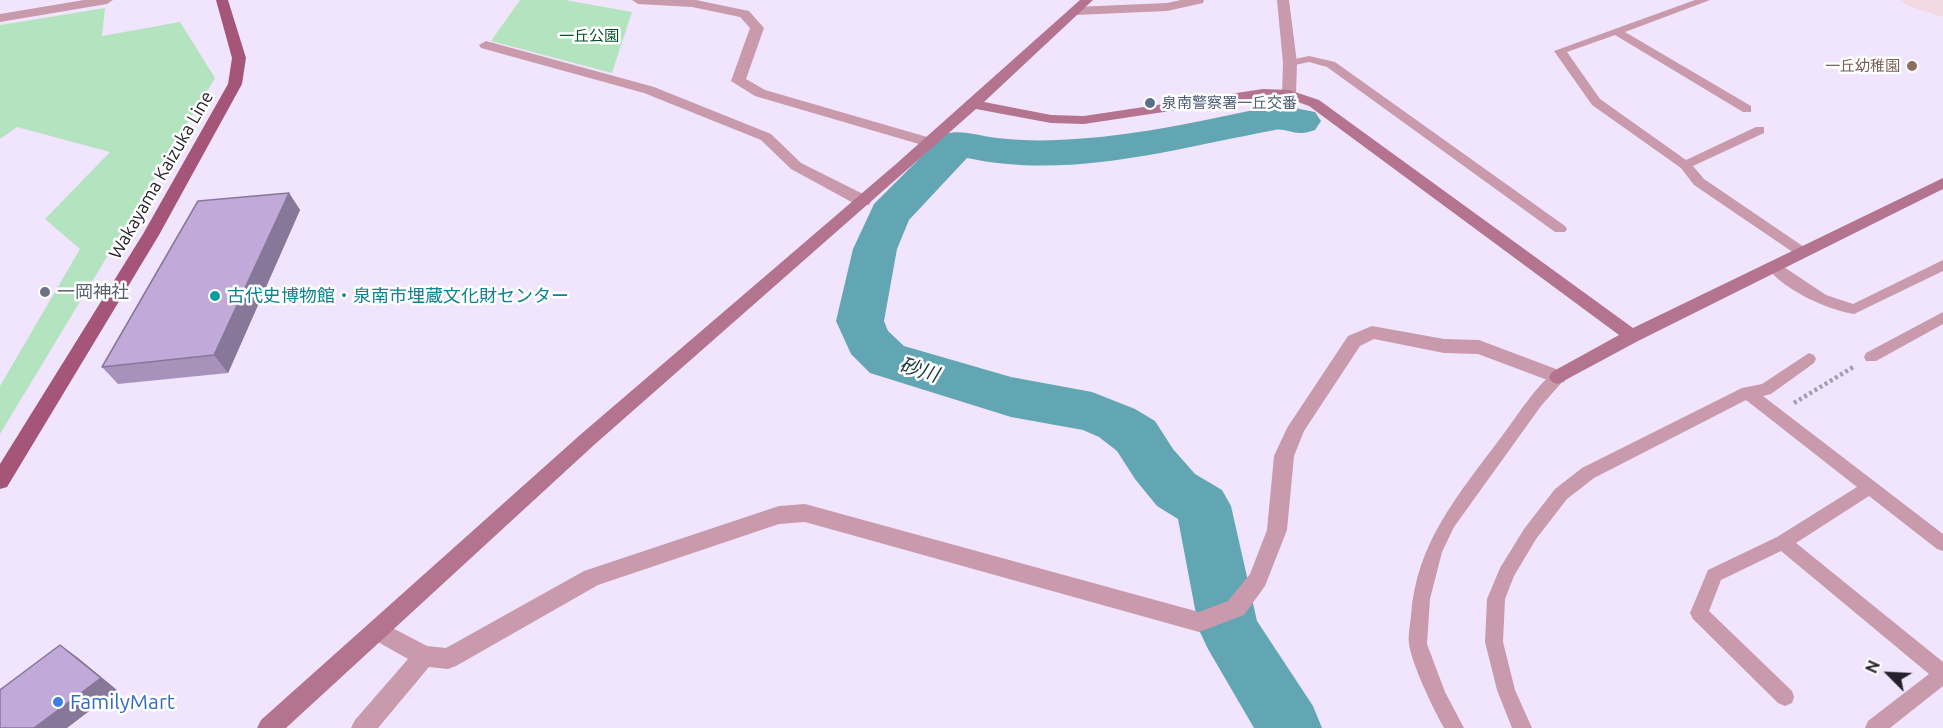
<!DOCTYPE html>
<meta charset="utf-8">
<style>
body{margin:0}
#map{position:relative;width:1943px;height:728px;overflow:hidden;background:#f0e5fc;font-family:Ubuntu,sans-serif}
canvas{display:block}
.north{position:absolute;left:1859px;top:644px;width:60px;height:60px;-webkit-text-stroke:4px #fff;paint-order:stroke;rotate:294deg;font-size:16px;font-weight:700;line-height:24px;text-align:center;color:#25202a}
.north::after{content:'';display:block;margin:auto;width:21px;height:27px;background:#25202a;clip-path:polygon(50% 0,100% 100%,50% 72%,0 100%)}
</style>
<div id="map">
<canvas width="1943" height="728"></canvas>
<div class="north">N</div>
</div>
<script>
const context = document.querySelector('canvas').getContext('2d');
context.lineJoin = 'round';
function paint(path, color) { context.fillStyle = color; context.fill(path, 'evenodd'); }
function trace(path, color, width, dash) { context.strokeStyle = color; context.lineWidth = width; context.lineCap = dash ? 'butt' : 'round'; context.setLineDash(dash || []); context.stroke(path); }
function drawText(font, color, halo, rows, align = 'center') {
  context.font = font + ' Ubuntu,"Noto Sans JP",sans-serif'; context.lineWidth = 5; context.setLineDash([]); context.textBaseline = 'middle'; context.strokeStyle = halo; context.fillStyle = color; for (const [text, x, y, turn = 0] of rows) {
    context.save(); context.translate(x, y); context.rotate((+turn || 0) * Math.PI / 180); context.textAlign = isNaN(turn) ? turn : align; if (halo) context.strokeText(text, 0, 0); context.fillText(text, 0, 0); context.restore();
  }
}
paint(new Path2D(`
 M1901 0H1943V17L1908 6Z`), '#f2d9e2');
paint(new Path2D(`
 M520 0H565L632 12 612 73 491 41Z
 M105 8 102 36 180 22 215 78 0 434V386L80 249 45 219 110 152 17 127 0 139V25Z`), '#b4e3bf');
paint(new Path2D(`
 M1279 105 1315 112 1321 121 1315 130C1311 131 1306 133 1302 133 1293 134 1284 128 1275 130 1173 149 1070 180 967 158L909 220 897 249 884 321 888 331 904 346 1011 377 1092 392 1135 409 1155 421 1173 449 1195 474 1222 490 1231 506 1257 621 1313 706 1322 728H1254L1208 649 1199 630 1178 519 1157 506 1135 479 1117 451 1099 437 1083 430 1011 417 870 373 851 354 836 321 853 249 874 204 944 134C963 129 978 136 997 138 1023 141 1049 141 1075 139 1144 135 1212 118 1279 105Z`), '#63a6b3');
trace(new Path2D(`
 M1794 403 1855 366`), '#a69daf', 4.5, [3, 3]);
paint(new Path2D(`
 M1695 0H1710L1625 32 1751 106V112H1743L1615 35 1567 52 1600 99 1686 160 1756 127H1764V133L1693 166 1704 179 1807 249 1809 252 1807 255H1797L1694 185 1681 168 1592 105 1554 51Z
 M1309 56 1335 62 1565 226 1567 229 1565 232H1555L1327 67 1309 62 1290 66 1284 63 1286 61Z
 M1943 260V271L1854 314C1827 310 1782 289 1766 266L1768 263H1778L1826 295 1853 304Z
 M1943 312V324L1876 361H1866L1864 357 1866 353Z
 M1809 353 1814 355 1816 359 1814 363 1771 394 1763 396 1943 534V551L1937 549 1869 496 1796 543 1943 662V686L1890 728H1865L1868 721 1929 674 1781 551 1721 580 1709 611 1792 691 1794 697 1792 703 1785 706 1778 703 1693 619 1690 613 1708 570 1777 537 1857 487 1746 400 1594 478 1567 499 1536 539 1514 576 1505 599 1503 642 1515 690 1532 728H1512L1497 690 1485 642 1487 599 1500 568 1524 529 1555 489 1582 468 1742 388 1762 384Z
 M1558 371 1563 373 1566 377 1563 381 1541 406 1454 527 1442 552 1430 599 1427 644 1445 692 1464 728H1444C1433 708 1412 665 1409 644 1408 635 1410 625 1411 616 1416 542 1459 494 1502 436 1513 422 1542 376 1558 371Z`), '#c89aac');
paint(new Path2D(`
 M84 0H113L107 4 0 22V14Z
 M632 0H696L744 10 749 11 764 28 746 79 765 90 934 139 936 142 929 147 755 96 731 81 750 28 740 17 692 7 638 4Z
 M1181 0H1204L1203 3 1167 11 1075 15 1069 11 1075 7 1167 3Z
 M1277 0H1289L1297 63 1296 94 1289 98 1282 94 1283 63Z
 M486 41 654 87 771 134 801 163 869 197 871 201 869 205H857L791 169 761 140 644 93 481 48 479 45Z
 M1372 326 1444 339 1479 340 1564 372 1567 377 1564 382 1558 384 1478 354 1444 353 1374 339 1360 346 1304 431 1294 456 1287 530 1265 586 1244 615 1199 632 805 522 779 524 598 585 456 666 448 669 429 667 378 728H351L355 720 408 659 371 638 368 631 371 624 379 621 427 646 446 648 584 571 779 506 805 504 1199 612 1228 601 1250 574 1267 530 1274 456 1287 428 1348 336Z`), '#c89aac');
paint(new Path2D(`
 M1080 0H1093L984 102 1051 115 1084 116 1263 89 1289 90 1319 100 1633 328 1943 178V189L1638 341 1558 384 1552 382 1549 377 1552 372 1619 335 1309 106 1287 98 1263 97 1084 124 1051 123 976 109 594 445 286 728H257L261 720 580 435 896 164Z`), '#b4738e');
paint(new Path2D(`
 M216 0H228L246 58 242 84 159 235 7 487 0 489V464L143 234 228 84 232 58Z`), '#a45578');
paint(new Path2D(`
 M289 193 300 210 228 373 118 384 102 367Z`), '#a692bb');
paint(new Path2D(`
 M289 193 300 210 228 373 214 355Z
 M60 645 77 657 117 690 67 728H34Z`), '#877798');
const building = new Path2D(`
 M289 193 214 355 102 367 198 201Z
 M60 645 101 678 34 728H0V690Z`);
paint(building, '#c1aad9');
trace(building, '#877798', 1.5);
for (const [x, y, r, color] of [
 [1912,66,6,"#8d6e63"],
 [1150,103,6,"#5c6f8a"],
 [45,292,6,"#6b7280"],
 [215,296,6,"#0f9aa8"],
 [58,702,6,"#3f7fe0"]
]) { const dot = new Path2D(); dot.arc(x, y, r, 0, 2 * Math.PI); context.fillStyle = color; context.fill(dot); trace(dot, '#fff', 2); }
drawText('15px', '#005125', '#fff', [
 ["一丘公園",589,36]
]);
drawText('15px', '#785e54', '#fff', [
 ["一丘幼稚園",1900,66]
], 'right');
drawText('15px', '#4e5e75', '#fff', [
 ["泉南警察署一丘交番",1162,103]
], 'left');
drawText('18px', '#25202a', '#fff', [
 ["Wakayama Kaizuka Line",161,175,-60]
]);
drawText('18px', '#5b616d', '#fff', [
 ["一岡神社",57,292]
], 'left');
drawText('18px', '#0d838f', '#fff', [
 ["古代史博物館・泉南市埋蔵文化財センター",227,296]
], 'left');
drawText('italic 20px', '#14363c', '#fff', [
 ["砂川",919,370,17]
]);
drawText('21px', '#366cbe', '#fff', [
 ["FamilyMart",70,702]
], 'left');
</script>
